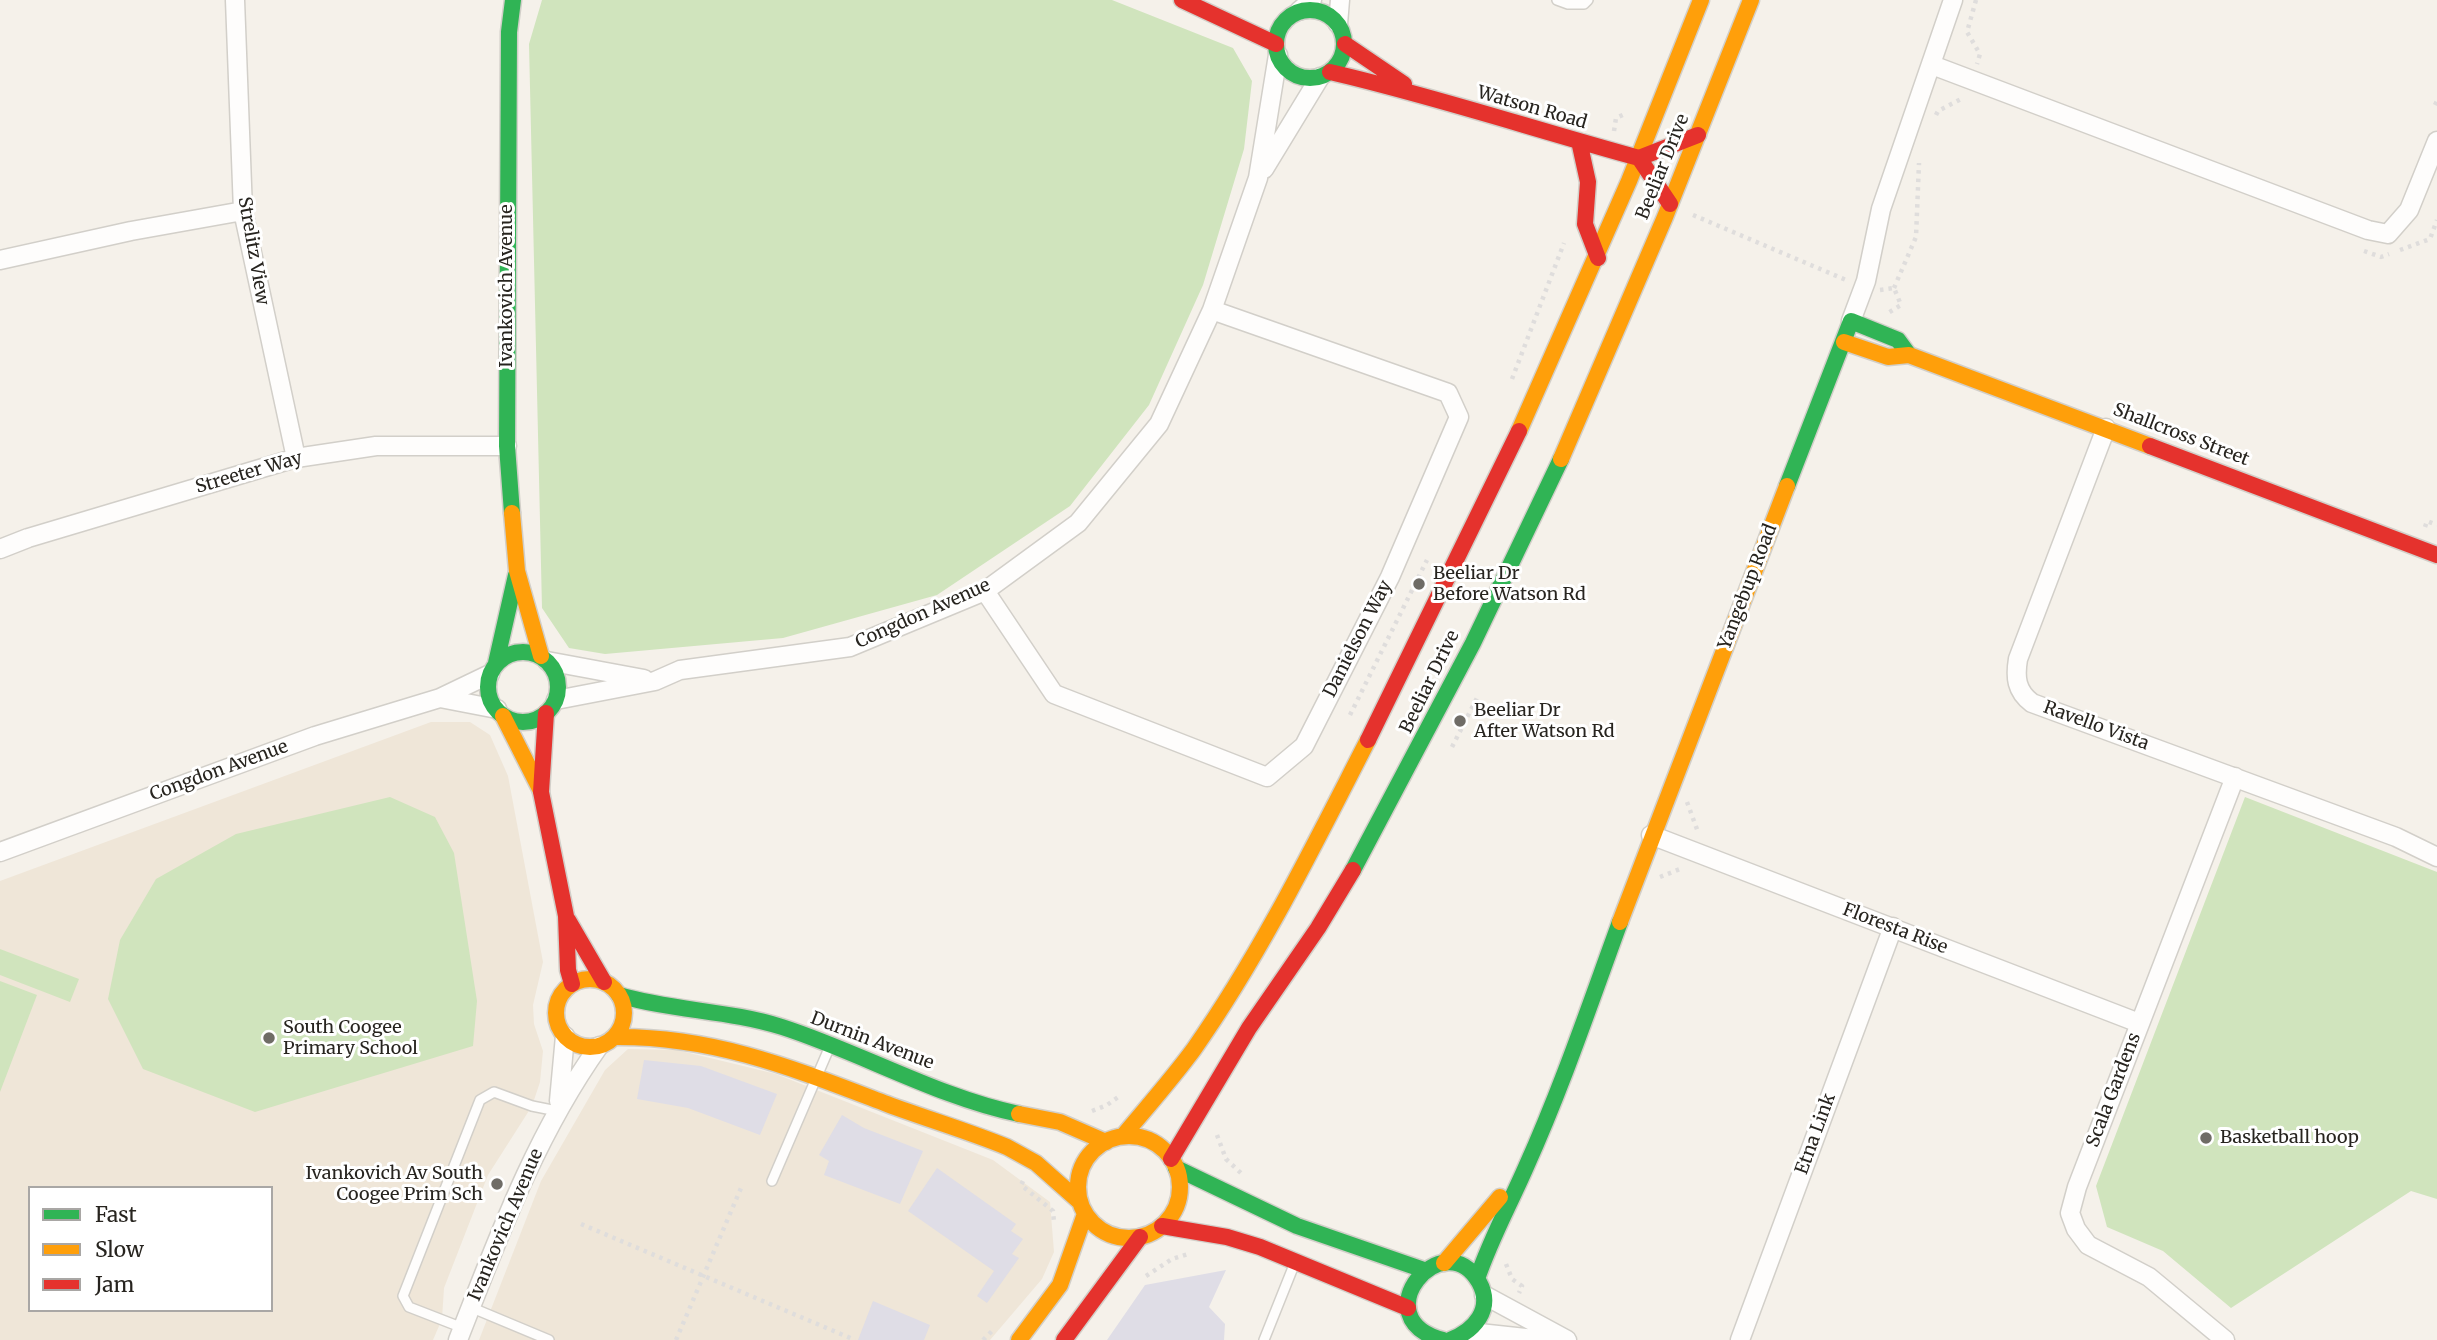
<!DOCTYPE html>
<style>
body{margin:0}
#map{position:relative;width:2437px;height:1340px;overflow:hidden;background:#f5f1ea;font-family:Merriweather,serif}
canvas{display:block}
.legend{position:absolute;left:28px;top:1186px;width:245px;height:126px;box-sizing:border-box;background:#fff;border:2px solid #a9a7a5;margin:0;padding:9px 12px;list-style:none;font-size:21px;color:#27241f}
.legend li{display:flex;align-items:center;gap:14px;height:35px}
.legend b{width:35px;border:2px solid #a9a7a5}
</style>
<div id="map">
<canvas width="2437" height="1340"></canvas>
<ul class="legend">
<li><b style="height:9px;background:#30b455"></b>Fast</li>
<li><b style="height:9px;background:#ff9f0a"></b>Slow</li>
<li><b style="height:9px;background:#e5322d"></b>Jam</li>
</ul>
</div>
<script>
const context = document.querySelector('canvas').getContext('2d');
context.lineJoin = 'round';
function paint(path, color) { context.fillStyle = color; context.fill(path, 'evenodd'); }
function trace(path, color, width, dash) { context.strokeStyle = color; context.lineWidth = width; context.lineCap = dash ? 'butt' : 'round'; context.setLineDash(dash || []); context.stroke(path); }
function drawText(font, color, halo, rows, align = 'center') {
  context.font = font + ' Merriweather,serif'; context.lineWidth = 6; context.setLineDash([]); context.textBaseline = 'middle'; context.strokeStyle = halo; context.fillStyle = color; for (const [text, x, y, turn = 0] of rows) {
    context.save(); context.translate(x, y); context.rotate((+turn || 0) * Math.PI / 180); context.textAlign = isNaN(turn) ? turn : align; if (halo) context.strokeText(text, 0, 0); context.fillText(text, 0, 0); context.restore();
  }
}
paint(new Path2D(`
 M431 722H470L490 735 508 776 543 962 533 1005 534 1024 543 1051 540 1082 532 1106 488 1175 444 1288 442 1319 433 1340H0V881ZM30 1188H271V1310H30Z
 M628 1049 677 1050 776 1074 993 1160 1050 1202 1054 1252 1042 1279 990 1340H479L541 1181 605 1070Z`), '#efe6d8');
paint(new Path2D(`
 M542 0H1112L1233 48 1252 81 1244 149 1203 285 1149 405 1070 506 937 595 783 638 605 654 569 648 542 608 529 44Z
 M390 797 435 817 454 853 477 1001 473 1046 255 1112 143 1069 108 999 120 940 156 879 236 834Z
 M2245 797 2437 872V1199L2411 1191 2231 1308 2163 1251 2107 1227 2096 1186Z
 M0 949 79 979 70 1002 0 975Z
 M0 981 37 995 0 1092Z`), '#d0e4bd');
paint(new Path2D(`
 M644 1060 701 1066 777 1094 760 1135 688 1108 637 1099Z
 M842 1115 864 1128 923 1151 900 1204 824 1175 829 1161 819 1155Z
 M937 1168 1016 1224 1011 1231 1023 1239 1012 1254 1019 1258 987 1303 977 1296 994 1271 908 1211Z
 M1226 1270 1209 1307 1225 1324 1224 1340H1107L1145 1285Z
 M873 1301 930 1325 924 1340H858Z`), '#dfdde6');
const lane = new Path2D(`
 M1557 0 1568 4H1584L1588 0
 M772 1181 830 1046
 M470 1307 549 1340
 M463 1328 409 1307 403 1296 480 1100 494 1092 532 1106 557 1111
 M1264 1340 1294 1265`);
const street = new Path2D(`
 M235 0 243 211 296 458
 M1299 11 1312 0
 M1338 24 1340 0
 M1932 65 2368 230 2388 234 2409 210 2437 141
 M1264 169 1320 77
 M0 260 131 231 243 211
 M1851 321 1866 281 1881 209 1953 0
 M2106 428 2018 659C2015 677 2016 691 2032 703L2396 837 2437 857
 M0 549 28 538 296 458 376 446H507
 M985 591 1054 694 1267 777 1304 746 1390 577 1459 417 1448 393 1212 310
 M547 661 644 679
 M440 698 497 709
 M556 700 655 681 680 670 850 647 985 591 1078 523 1159 424 1212 310 1258 178 1278 55
 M1651 835 2139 1023
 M0 852 315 736 440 698 490 674
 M559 1101 565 1036
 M1484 1295 1567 1340
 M1470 1332 1544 1340
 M458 1340C498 1238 535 1136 599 1046
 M1740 1340 1893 927
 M2225 1340 2149 1277 2088 1245 2076 1229 2070 1213 2077 1187 2235 777`);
const fast = new Path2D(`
 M1276 44a34 34 0 1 1 68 0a34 34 0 1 1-68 0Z
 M1787 486 1851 321 1898 340 1909 355
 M512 513 507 446 509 32 513 0
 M488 687a35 35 0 1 1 70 0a35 35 0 1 1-70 0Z
 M496 663 516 575
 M1353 870 1473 643 1561 459
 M619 995C672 1011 729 1010 782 1027 860 1052 940 1098 1019 1114
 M1176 1168 1297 1226 1424 1270
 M1477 1279C1491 1238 1509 1206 1526 1167 1562 1087 1590 1004 1620 922
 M1443 1340C1361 1318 1444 1221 1479 1282 1494 1309 1474 1331 1450 1340`);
const slow = new Path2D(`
 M1844 342 1888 357 1909 355 2150 446
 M1519 431 1629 181 1701 0
 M1561 459 1665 217 1751 0
 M512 513 517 571 541 656
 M503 716 541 791
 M1620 922 1787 486
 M556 1013a34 34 0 1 1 68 0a34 34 0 1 1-68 0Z
 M615 1037C715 1036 795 1069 887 1104 927 1119 968 1131 1007 1147L1036 1163 1080 1202
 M1019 1114 1060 1122 1106 1142
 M1123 1136C1147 1107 1172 1079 1194 1049 1262 952 1314 845 1368 740
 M1078 1187a51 51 0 1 1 102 0a51 51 0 1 1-102 0Z
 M1444 1263 1500 1197
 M1019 1340 1060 1285 1085 1214`);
const jam = new Path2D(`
 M1182 0 1276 44
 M1345 44 1404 84
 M1330 72C1434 96 1536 130 1639 158L1670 204
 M1579 141 1588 182 1585 224 1598 258
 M1639 158 1698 135
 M2150 446 2437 555
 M546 713 541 792 566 916 568 970 572 984
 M1368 740 1519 431
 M568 920 604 982
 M1171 1159 1249 1028 1318 928 1353 870
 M1162 1226 1227 1237 1260 1247 1408 1308
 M1064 1340 1140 1237`);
trace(lane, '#d2cfc9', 12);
trace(street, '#d2cfc9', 21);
trace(fast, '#d2cfc9', 19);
trace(slow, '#d2cfc9', 19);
trace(jam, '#d2cfc9', 19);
trace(new Path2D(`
 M1976 0 1967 32 1980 54 1977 64
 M2435 105 2437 101
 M1936 115 1938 111 1963 98
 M1614 131 1616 118 1627 113
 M1693 215 1846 280
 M2400 250 2430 239 2437 220
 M2364 251 2381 257 2389 254
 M1894 288 1916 237 1919 163
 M1880 290 1894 288 1901 305 1888 313
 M1512 379 1564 243
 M2425 527 2427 521 2437 525
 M1350 715 1427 560
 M1452 747 1478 696
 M1687 802 1698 832
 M1660 877 1680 869
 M1092 1111 1107 1105 1121 1095
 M1217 1135 1226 1159 1244 1176
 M1023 1181 1021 1185 1053 1211 1054 1223
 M581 1224 855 1340
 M1506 1264 1512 1279 1522 1286 1519 1293
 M1146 1276 1172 1259 1188 1254
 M676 1340 741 1188
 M983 1340 994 1329`), '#dfdddc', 4.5, [3.5, 5]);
trace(lane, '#fefdfc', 9);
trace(street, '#fefdfc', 18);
trace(fast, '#30b455', 16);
trace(slow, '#ff9f0a', 16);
trace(jam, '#e5322d', 16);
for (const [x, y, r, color] of [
 [1419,584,7,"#6f6c66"],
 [1460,721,7,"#6f6c66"],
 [269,1038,7,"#6f6c66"],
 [2206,1138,7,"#6f6c66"],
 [497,1184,7,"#6f6c66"]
]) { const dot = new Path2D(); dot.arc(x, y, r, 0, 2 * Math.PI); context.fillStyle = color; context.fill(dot); trace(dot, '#fff', 2.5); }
drawText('18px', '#27241f', '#fff', [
 ["Watson Road",1532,108,16],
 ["Beeliar Drive",1663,167,-68],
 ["Strelitz View",253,251,80],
 ["Ivankovich Avenue",507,286,-90],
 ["Shallcross Street",2181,435,21],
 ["Streeter Way",249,473,-16],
 ["Yangebup Road",1748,587,-69],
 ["Congdon Avenue",923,614,-24],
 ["Danielson Way",1358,639,-63],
 ["Beeliar Drive",1430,682,-64],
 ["Ravello Vista",2096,726,20],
 ["Congdon Avenue",219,771,-20],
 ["Floresta Rise",1895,929,21],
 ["Durnin Avenue",872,1041,21],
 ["Scala Gardens",2114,1090,-69],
 ["Etna Link",1816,1134,-70],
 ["Ivankovich Avenue",506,1225,-67]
]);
drawText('18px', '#27241f', '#fff', [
 ["Beeliar Dr",1433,574],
 ["Before Watson Rd",1433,595],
 ["Beeliar Dr",1474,711],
 ["After Watson Rd",1474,732],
 ["South Coogee",283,1028],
 ["Primary School",283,1049],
 ["Basketball hoop",2220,1138],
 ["Ivankovich Av South",483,1174,"right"],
 ["Coogee Prim Sch",483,1195,"right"]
], 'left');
</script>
